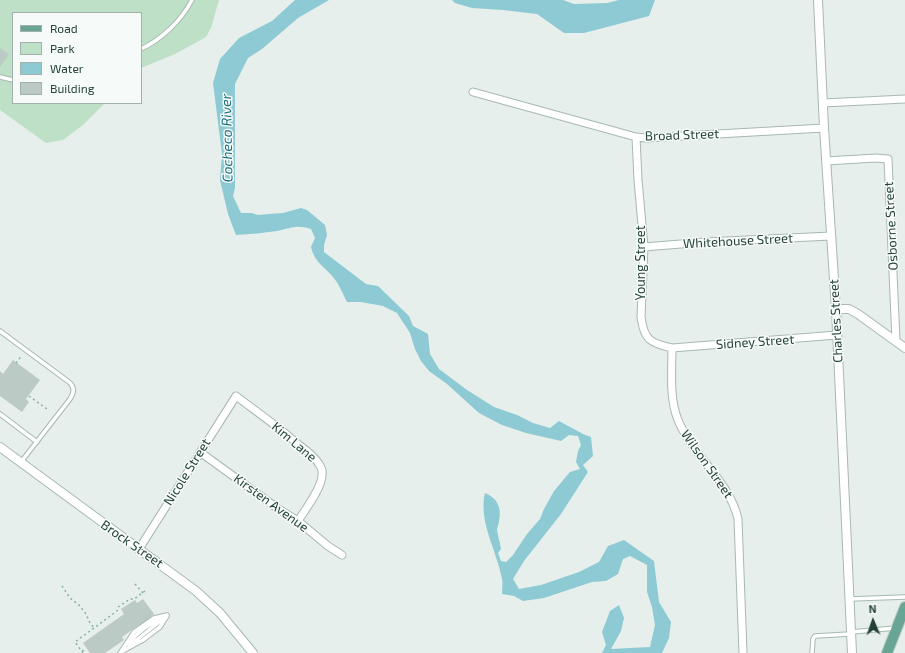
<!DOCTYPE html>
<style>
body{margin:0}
#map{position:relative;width:905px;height:653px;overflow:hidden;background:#e6efeb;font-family:"Exo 2",sans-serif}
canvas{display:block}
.legend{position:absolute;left:12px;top:12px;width:130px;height:92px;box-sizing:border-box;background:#f6fbf9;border:1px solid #a2b1ac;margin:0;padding:5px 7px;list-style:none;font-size:12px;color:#244239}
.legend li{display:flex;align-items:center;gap:8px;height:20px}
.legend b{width:20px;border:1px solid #a2b1ac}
.north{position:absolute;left:853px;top:601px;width:40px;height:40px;-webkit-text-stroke:3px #f6fbf9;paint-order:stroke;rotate:358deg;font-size:11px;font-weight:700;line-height:16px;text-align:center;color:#244239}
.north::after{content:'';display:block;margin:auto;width:14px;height:18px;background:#244239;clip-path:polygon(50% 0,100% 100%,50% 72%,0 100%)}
</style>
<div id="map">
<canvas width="905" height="653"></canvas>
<ul class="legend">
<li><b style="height:5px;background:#69a595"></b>Road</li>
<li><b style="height:11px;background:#bee0c7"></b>Park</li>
<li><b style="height:11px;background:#8dcad4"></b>Water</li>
<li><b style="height:11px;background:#bbcac4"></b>Building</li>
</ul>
<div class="north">N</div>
</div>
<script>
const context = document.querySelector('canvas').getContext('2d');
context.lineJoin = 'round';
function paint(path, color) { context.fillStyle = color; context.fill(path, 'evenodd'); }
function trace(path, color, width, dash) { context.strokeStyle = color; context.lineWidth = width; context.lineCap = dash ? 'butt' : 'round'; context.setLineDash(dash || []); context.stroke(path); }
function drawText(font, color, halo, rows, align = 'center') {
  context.font = font + ' "Exo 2",sans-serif'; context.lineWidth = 3; context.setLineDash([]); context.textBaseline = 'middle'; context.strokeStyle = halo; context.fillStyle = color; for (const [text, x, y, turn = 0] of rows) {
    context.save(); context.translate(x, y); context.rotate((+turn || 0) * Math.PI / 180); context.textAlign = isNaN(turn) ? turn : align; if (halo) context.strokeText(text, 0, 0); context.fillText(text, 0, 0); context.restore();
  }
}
paint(new Path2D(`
 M0 0H219L211 28 206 37 175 54 141 68V13H13V103H105L83 125 63 140 46 143 0 110Z`), '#bee0c7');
paint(new Path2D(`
 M295 0H329L298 18 262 49 248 58 235 84V188L233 196 241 213H252L258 215 269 214 283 213 301 208 307 210 325 225 327 235 324 245V252L366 284 378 286 409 316 413 326 428 334 430 354 439 369 467 390 494 407 517 415 533 423 550 428 559 421 583 434 591 437 593 456 583 465 588 472 561 514 524 561 513 579 519 589 541 585 579 572 599 562 608 546 624 540 654 561 659 602 671 622 669 638 662 653H602L606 645 602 632 610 611 619 605 624 618 621 631 611 649 650 647 655 625 652 607 647 592V565L630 556 623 559 618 574 606 581 592 582 544 598 523 601 514 596 502 594C502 589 503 583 502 579 497 551 478 521 485 493 497 498 502 507 499 521 499 524 497 527 497 530 498 536 500 543 501 549L498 553 501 561 506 562 513 555 527 534 540 519 544 509 554 491 570 472 580 469 576 462 578 451 581 445 578 436 569 435 561 441 526 433 502 425 479 413 447 384 429 371 421 361 415 349 410 333 397 313 383 306 361 302H347C343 294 339 284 333 277 323 265 315 263 311 247L315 238 311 229C297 224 291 228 277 231 264 233 250 234 236 235L228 214 220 180 222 154 213 83 220 59 239 38 272 21Z
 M452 0H563L574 4 607 3 619 0H655L649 16 584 33H564L537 14 503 10 472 8 455 3Z`), '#8dcad4');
paint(new Path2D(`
 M0 48 9 54 0 67Z
 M13 360 40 380 26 399 29 402 22 412 0 396V371L3 374Z
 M143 599 154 614 151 617 159 629 148 637 139 625 122 637 124 640 105 653H90L83 643 124 614 121 609 135 600 137 603Z`), '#bbcac4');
const service = new Path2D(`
 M141 49C162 39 181 21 192 0
 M0 77 13 80
 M0 331 69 382C75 387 74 393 70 399L21 462
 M0 414 37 442
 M850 599 905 597
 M851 632 896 628
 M129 643C138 632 149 624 162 618
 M129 646 163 619
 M121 652 143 640 160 627 167 616
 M120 653 134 632 154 618 167 615
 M812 653 813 639 815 636 850 634`);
const minor = new Path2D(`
 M473 92 636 137 646 138 824 128
 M823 103 905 99
 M636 137 638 180 644 247 641 317C644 340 650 343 672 348L837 335
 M826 161 876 158 888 159 896 341
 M644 247 705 242 831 236
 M672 348C672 371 669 398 678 420 682 431 689 440 695 449 711 471 732 492 738 519L743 653
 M200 452 277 508 298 521 328 546 342 555
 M139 549 236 396C257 412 279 427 299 445 306 450 314 456 319 464 321 467 323 471 322 475 322 488 305 510 298 521`);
const tertiary = new Path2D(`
 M818 0 824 128 836 309 852 653
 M836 309H849L858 314 905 348
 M0 447 196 591 220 613 253 653`);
const primary = new Path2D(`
 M887 653 905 607`);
trace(service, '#a8b8b2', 5.5);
trace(minor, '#a8b8b2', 9);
trace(tertiary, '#a8b8b2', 10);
trace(primary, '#c2cac8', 12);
trace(new Path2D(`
 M16 363 22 355
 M29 396 47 409
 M135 584 143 593
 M62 586 70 598 79 605 86 614 90 623 94 628
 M82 651 86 649
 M83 653 75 642 117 611 118 607 130 599H134L145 591`), '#85b3a4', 1.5, [2, 3]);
trace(service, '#fff', 3.5);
trace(minor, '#fff', 7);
trace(tertiary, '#fff', 8);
trace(primary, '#69a595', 10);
drawText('13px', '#244239', '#f6fbf9', [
 ["Broad Street",682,135,-2],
 ["Osborne Street",891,226,-93],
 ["Whitehouse Street",738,241,-3],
 ["Young Street",641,263,-90],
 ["Charles Street",836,321,-93],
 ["Sidney Street",755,342,-4],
 ["Kim Lane",294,442,40],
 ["Wilson Street",707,464,55],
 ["Nicole Street",187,472,-58],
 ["Kirsten Avenue",271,503,36],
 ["Brock Street",132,544,35]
]);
drawText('italic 14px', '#1c7080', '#f6fbf9', [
 ["Cocheco River",227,138,-91]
]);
</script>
